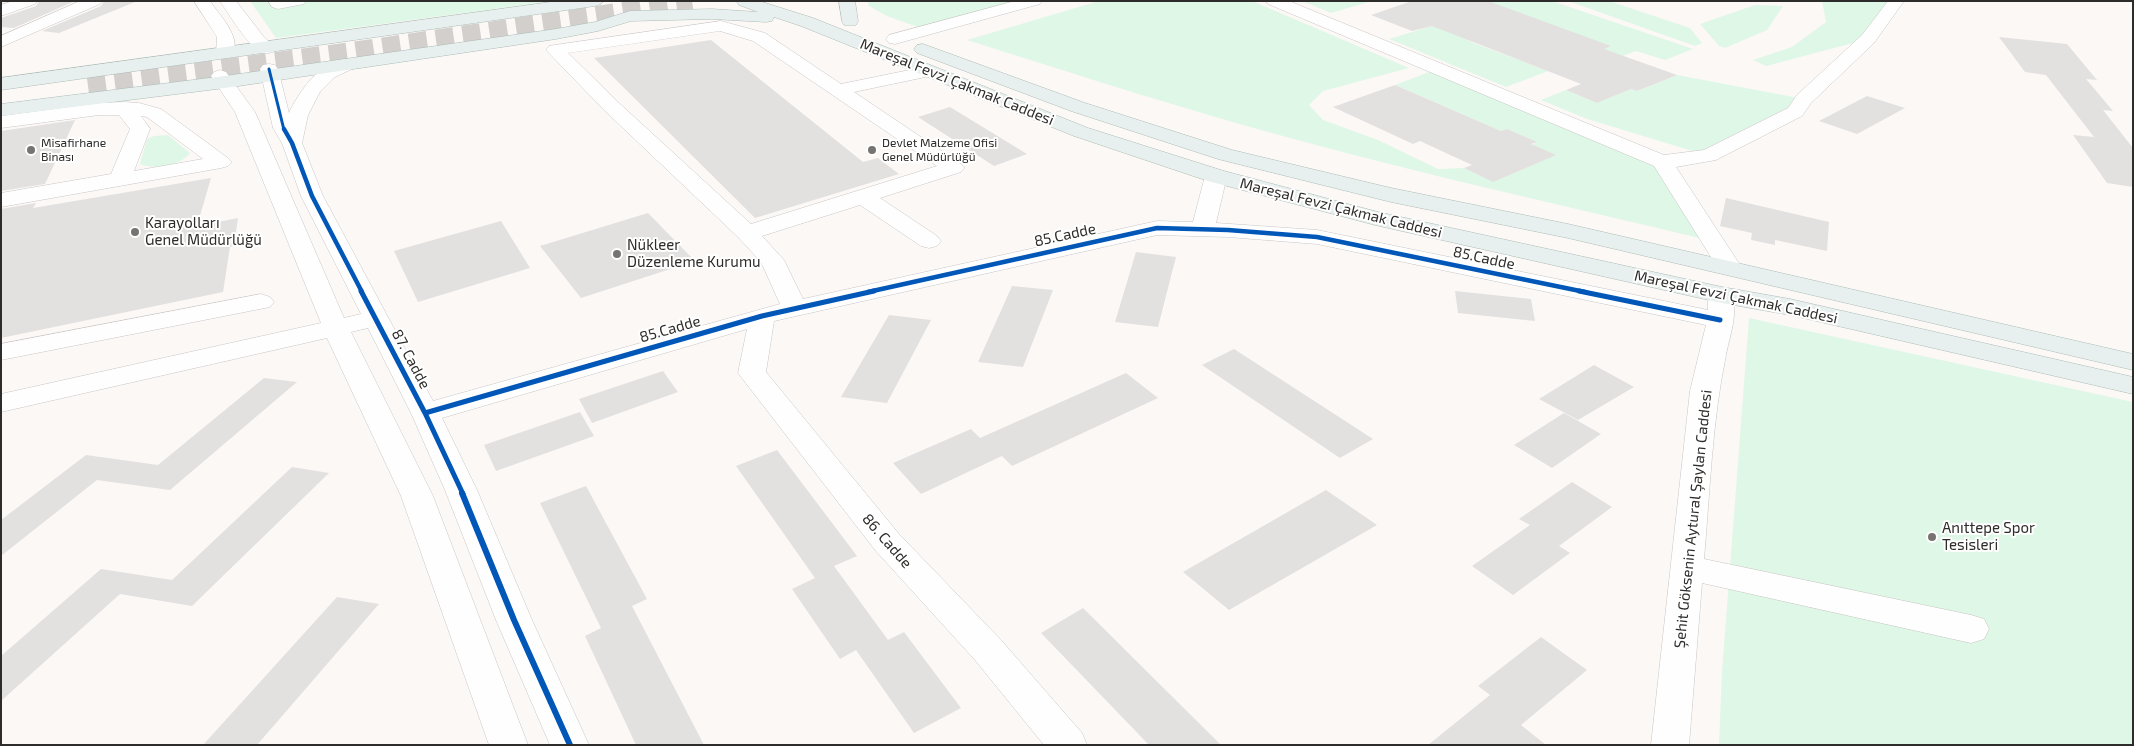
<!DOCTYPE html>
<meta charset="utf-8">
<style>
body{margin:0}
#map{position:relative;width:2134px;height:746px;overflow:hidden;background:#fcf8f6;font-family:"Exo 2",sans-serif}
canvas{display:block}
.frame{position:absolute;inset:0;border:2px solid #2e2c2a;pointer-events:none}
</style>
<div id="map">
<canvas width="2134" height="746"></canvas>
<div class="frame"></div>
</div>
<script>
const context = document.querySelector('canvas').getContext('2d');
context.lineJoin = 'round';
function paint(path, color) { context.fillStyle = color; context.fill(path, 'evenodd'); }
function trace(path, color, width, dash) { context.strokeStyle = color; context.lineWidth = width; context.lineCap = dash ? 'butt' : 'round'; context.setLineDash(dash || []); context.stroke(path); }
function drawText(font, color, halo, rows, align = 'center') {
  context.font = font + ' "Exo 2",sans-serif'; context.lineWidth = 4; context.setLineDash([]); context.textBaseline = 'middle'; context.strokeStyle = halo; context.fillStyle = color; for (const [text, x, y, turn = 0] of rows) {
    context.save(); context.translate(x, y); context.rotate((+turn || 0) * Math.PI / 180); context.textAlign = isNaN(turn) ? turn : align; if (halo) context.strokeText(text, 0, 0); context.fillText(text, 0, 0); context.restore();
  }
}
paint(new Path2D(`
 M250 1H553L276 38Z
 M868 1H1034L926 30 887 16 869 6Z
 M1099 1H1252L1409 68 1323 91 1309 105 1323 120 1378 140 1438 169 1464 168 1493 182 1536 142 1507 129 1501 131 1395 85 1437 69 1662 162 1712 241C1575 208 1437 178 1301 141 1189 111 1078 75 967 40Z
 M1302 1H1372L1331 13Z
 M1494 1H1552L1693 49 1665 60 1636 51 1609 61 1460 12Z
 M1568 1H1609L1690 28 1702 43 1695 46Z
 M1822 1H1896L1868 39 1766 66 1753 60 1792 47 1826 22Z
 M1755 5 1783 6 1767 30 1725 48 1719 46 1700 24Z
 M1435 25 1476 44 1548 71 1506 87 1389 39Z
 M1677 75 1804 99 1709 156 1587 119 1541 100 1566 90 1597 103 1631 89 1637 91Z
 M168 135 190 153C181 166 153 170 140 164L147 139 154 136Z
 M1749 318 2133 402V745H1719L1722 672Z`), '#dff7e6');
paint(new Path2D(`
 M39 1H75L14 28 1 27V18L36 6Z
 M104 1 135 2 59 33 42 31 101 6Z
 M1412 1H1488L1611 46 1604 49 1677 75 1637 91 1631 89 1597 103 1566 90 1581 84 1432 26 1412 31 1371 15Z
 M1999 37 2067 44 2097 80 2086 79 2113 111 2103 110 2133 148V187L2107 183 2073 135 2094 137 2046 75 2025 72Z
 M711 40 863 162 878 158 899 174 755 218 594 58Z
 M1395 85 1501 131 1507 129 1537 142 1531 144 1556 155 1493 182 1464 168 1472 165 1420 141 1413 144 1333 107Z
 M1867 96 1905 108 1857 134 1819 121Z
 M950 107 1027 154 994 166 918 117Z
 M75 120 45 184 1 191V131Z
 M211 178 197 226 238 218 234 246 230 247 223 292 1 338V209L36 203 33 208Z
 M1726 198 1829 222 1827 251 1775 240V245L1751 240 1752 233 1720 226Z
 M648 213 695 261 581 298 540 246Z
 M501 221 530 268 418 302 394 251Z
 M1136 252 1176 257 1158 327 1115 322Z
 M1012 286 1053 290 1023 367 978 362Z
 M1455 291 1531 299 1535 321 1458 313Z
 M889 315 931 320 887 403 841 397Z
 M1234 349 1373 439 1340 458 1202 365Z
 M1594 365 1634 387 1578 420 1539 399Z
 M663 371 678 392 592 423 579 399Z
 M1126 373 1158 398 1012 466 1002 456 921 494 893 463 971 429 980 438Z
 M264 378 297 382 170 490 97 480 1 556V520L86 455 158 465Z
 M580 412 594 436 496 471 484 445Z
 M1564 413 1601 434 1552 468 1514 445Z
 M777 450 857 556 834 566 888 640 904 632 961 708 914 733 856 650 840 659 792 589 815 578 736 466Z
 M292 467 329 473 192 606 120 594 1 701V656L101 569 172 580Z
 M1572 482 1612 507 1559 546 1570 553 1513 595 1472 566 1530 525 1519 519Z
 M586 486 647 599 632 606 704 745H636L585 636 601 628 540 503Z
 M1326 490 1377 525 1229 610 1183 572Z
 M337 597 379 604 257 745H203Z
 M1083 608 1221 745H1149L1041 633Z
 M1541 637 1587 670 1521 725 1546 745H1428L1490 695 1478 686Z`), '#e3e0e0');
trace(new Path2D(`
 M88 86 352 51 692 1`), '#d3cfcd', 18, [18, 9]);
const minor = new Path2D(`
 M13 1H37L35 4 1 16V5Z
 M80 1H102L100 4 1 47V36Z
 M194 1H210C220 16 244 39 231 57L225 58 219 57 216 53 217 37Z
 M220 1H236L264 37 276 48 273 52C269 53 265 54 261 52 247 45 229 14 220 1Z
 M268 1H306L304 4 278 9 272 7Z
 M1015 1H1042L1040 4 895 44 889 43 886 39 889 35Z
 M1266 1H1289L1664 155 1704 150 1788 108 1797 95 1862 35 1888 1H1904L1874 43 1811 103 1802 116 1716 160 1676 167 1742 268 1739 273 1730 275 1721 273 1654 166 1268 4Z
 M721 21 765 33 841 84 929 66 935 67 938 71 935 75 854 92 961 164 965 168 961 172 880 198 937 236 941 241 937 246 929 248 921 246 860 205 762 236 784 260 803 299 1157 221 1193 222 1205 176 1208 171 1216 170 1224 171 1227 176 1216 223 1317 230 1708 310V301L1712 296 1721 293 1730 296C1740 310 1729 338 1726 355 1712 422 1710 491 1704 559L1971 615 1984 619 1989 629 1984 639 1971 643 1702 583 1689 745H1651L1690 391 1706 325 1317 244 1228 237 1157 235 774 321 766 372 899 534 1001 640 1082 733 1087 745H1044L975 660 875 550 738 373 747 329 442 418 477 490 532 620 589 745H550L496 620 445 490 411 413 368 328 351 332 433 496 528 745H489L401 496 327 338 1 412V394L321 323 235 112 211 76 214 72 220 70 226 72 255 112 344 318 361 314 301 196 282 143 273 128 260 69 263 65 269 64 275 65 278 69 289 113C299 91 325 53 354 60L357 64 354 68 335 77 320 92 308 115 302 143 323 196 433 401 780 304 761 262 739 238 605 111 546 50 549 46 555 45ZM720 31 753 41 937 166 751 224 619 103 568 53Z
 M124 102 139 103 161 109 228 158 232 162 228 166 221 168 1 207V193L111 174 130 129 119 115H99L1 128V116L99 103ZM141 116 147 117 203 159 134 171 150 129Z
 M261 294 270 297 274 302 270 307 1 360V344Z`);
const major = new Path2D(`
 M558 1H603L601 4 595 6 1 90V78Z
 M759 1 813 18 1088 128 1224 171 1378 212 1722 287 1790 299 2133 377V394L1790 315 1722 303 1375 225 1208 181 1074 136 801 26 774 17 772 21 766 22 712 19 631 21 598 31 556 39 225 88 1 116V104L225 76 556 29 595 22 630 11 712 9 758 12 739 5 737 2Z
 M839 1H855L858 21 856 25H844L842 21Z
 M923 44 1085 103 1232 150 1391 188 1568 224 2133 354V370L1568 238 1391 202 1218 159 1071 111 917 53 914 49 917 45Z`);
trace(minor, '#c8c5c4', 1);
trace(major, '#acbbb6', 1);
paint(minor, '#fffefe');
paint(major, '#e7f0ee');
trace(new Path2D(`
 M269 69 284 130`), '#0057b8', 3);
trace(new Path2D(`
 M284 129 292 143 312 196 362 292
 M868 292 1157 228 1228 230 1317 237 1585 292`), '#0057b8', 4.5);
trace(new Path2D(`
 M361 291 425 413 463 494
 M1579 291 1720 320
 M425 413 762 316 874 291`), '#0057b8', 5);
trace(new Path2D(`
 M462 493 514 620 570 745`), '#0057b8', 6);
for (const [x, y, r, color] of [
 [31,150,5,"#767371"],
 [872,150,5,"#767371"],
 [135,232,5,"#767371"],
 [617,254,5,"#767371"],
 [1932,537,5,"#767371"]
]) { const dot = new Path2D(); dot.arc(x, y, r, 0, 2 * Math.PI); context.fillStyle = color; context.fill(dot); trace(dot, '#fff', 2); }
drawText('12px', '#2e2c2a', '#fff', [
 ["Misafirhane",41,143],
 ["Binası",41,157],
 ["Devlet Malzeme Ofisi",882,143],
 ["Genel Müdürlüğü",882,157]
], 'left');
drawText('15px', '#2e2c2a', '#fff', [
 ["Mareşal Fevzi Çakmak Caddesi",957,82,22],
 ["Mareşal Fevzi Çakmak Caddesi",1341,208,14],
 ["85.Cadde",1065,235,-12],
 ["85.Cadde",1484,258,12],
 ["Mareşal Fevzi Çakmak Caddesi",1736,297,12],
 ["85.Cadde",670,329,-16],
 ["87. Cadde",411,359,62],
 ["Şehit Göksenin Aytural Şaylan Caddesi",1693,519,-84],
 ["86. Cadde",887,541,49]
]);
drawText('15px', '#2e2c2a', '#fff', [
 ["Karayolları",145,223],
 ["Genel Müdürlüğü",145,240],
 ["Nükleer",627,245],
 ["Düzenleme Kurumu",627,262],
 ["Anıttepe Spor",1942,528],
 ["Tesisleri",1942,545]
], 'left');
</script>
